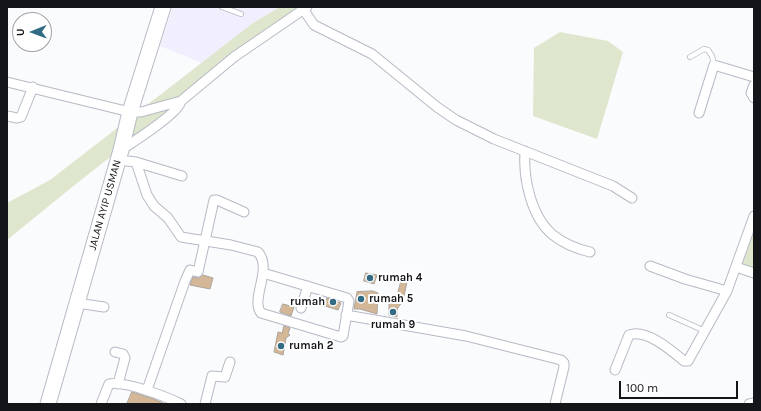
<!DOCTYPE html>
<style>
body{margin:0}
#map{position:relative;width:761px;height:411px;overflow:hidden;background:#fafbfd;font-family:Karla,sans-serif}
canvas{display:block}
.frame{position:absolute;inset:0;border:8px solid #131519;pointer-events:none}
.north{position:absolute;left:12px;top:12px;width:40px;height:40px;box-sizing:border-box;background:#fff;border:1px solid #a1a1a3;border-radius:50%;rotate:269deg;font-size:11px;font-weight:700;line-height:16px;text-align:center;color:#131519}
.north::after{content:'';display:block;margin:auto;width:14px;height:18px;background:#336b85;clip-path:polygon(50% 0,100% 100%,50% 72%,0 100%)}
.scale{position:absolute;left:619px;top:381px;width:119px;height:18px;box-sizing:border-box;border:2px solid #131519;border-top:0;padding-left:5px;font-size:12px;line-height:14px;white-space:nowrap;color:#131519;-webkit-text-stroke:3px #fff;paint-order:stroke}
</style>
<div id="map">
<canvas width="761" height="411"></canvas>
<div class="frame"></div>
<div class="north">U</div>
<div class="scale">100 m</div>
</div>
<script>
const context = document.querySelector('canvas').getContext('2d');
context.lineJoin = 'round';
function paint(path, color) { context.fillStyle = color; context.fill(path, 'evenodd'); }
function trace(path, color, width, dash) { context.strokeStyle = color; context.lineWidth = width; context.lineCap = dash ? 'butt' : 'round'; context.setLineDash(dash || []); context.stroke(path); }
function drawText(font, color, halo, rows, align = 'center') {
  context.font = font + ' Karla,sans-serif'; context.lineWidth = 4; context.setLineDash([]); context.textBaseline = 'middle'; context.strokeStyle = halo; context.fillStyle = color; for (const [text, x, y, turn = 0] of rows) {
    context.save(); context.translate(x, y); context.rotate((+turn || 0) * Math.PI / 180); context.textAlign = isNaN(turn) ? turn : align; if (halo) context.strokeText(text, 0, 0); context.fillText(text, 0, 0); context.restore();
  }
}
paint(new Path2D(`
 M165 7H280L253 23 202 63 160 46 172 9Z`), '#f1effd');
paint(new Path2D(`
 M280 7H312L267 33 71 188 7 240V203L50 180 253 23Z
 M560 32 608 41 623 52 597 139 533 116 534 48Z
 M749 235 754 237V272L734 265Z`), '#dee7cd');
const building = new Path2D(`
 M366 273 377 275 374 284 364 281Z
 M203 275 213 278 210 289 190 285 193 277 199 278Z
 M401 282H407L403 301 397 309V317L389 315V296L396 298Z
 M373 291 378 293 377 314 360 309H354L357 292Z
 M327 298 341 303 338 310 325 306Z
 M283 304 294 307 291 316 280 312Z
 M284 326 290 328 288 334 290 335 286 338 283 355 274 352 278 332 282 333Z
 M132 392 154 399 165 404H127Z`);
paint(building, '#d3b796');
trace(building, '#aca49b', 1);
const lane = new Path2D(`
 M222 7 241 14
 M690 57 704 49 708 50 712 56 714 65
 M669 315 705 331`);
const street = new Path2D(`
 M303 9 314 25 372 54 437 107 456 120 494 139 613 186 632 198
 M7 82 130 112H141L181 101 234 57 307 7
 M754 85 751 93 754 98
 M699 113 714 65 754 77
 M7 116 17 118 21 117 33 87
 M121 150C133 142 179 113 181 101
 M525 151C523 178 531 217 553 235 563 243 577 249 590 252
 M118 160 136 162 147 195 154 206 168 218 181 237 231 245 258 252C273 269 250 299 261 313L341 337 343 336 349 301 347 298 263 273
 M136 162 182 176
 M650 266 685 279 727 291
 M736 267 754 273
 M77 303 104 307
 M301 308 308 286
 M346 315 466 336 561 360 564 363V367L555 404
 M115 352 123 354 125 358 118 384
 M615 370 629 335C646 328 672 351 684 361H688L727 291 754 216
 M147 390 185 281 190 270 198 272 214 200H217L244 212
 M101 404 109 384C123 380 167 397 181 404
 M205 404 212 376 225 377 230 362
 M749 404 754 403`);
const primary = new Path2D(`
 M48 404 121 150 130 112 163 7`);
trace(lane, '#b6bac5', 6);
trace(street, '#b6bac5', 11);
trace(primary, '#b6bac5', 17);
trace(lane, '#fff', 4.5);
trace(street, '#fff', 9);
trace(primary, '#fff', 15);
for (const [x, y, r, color] of [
 [370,278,4,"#336b85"],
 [361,299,4,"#336b85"],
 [333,302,4,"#336b85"],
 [393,312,4,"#336b85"],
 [281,346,4,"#336b85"]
]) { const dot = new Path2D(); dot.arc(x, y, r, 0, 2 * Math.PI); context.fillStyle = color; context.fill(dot); trace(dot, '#fff', 1.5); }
drawText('11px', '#131519', '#fff', [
 ["JALAN AYIP USMAN",105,205,-74]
]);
drawText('bold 11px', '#131519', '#fff', [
 ["rumah 4",378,278],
 ["rumah 5",369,299],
 ["rumah",325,302,"right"],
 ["rumah 9",393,325,"center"],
 ["rumah 2",289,346]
], 'left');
</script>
